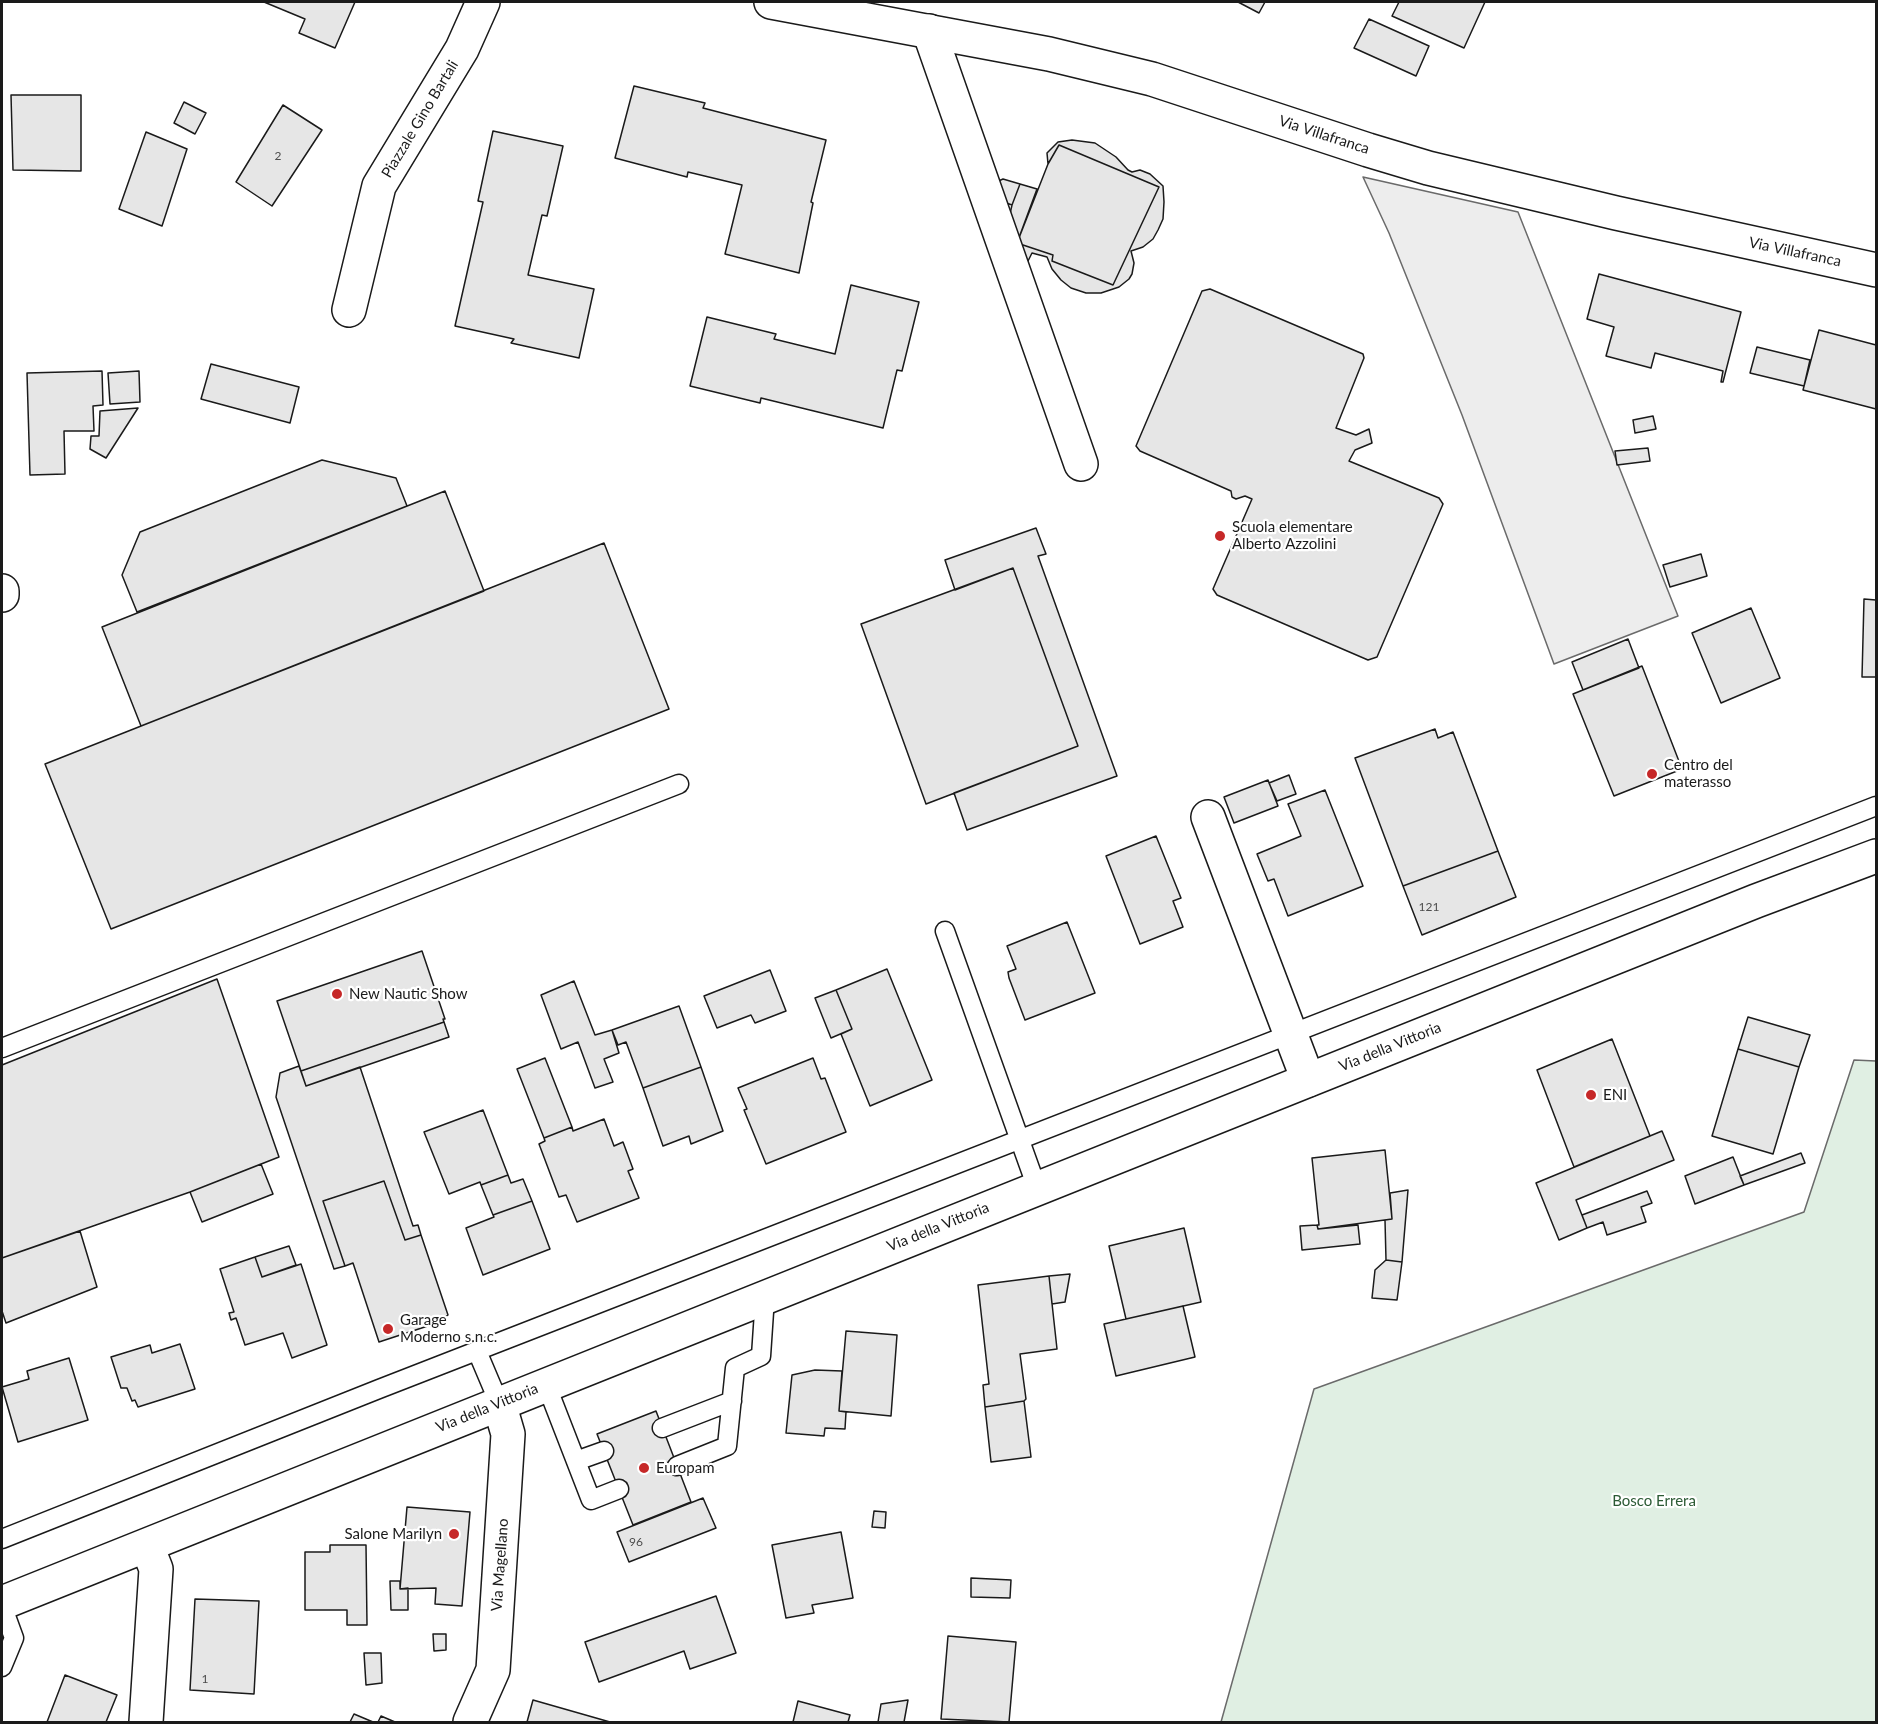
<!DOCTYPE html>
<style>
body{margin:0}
#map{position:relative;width:1878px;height:1724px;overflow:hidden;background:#fff;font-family:Lato,sans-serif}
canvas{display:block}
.frame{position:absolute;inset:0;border:3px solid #1a1a1a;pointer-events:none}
</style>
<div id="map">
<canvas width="1878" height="1724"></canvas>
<div class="frame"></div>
</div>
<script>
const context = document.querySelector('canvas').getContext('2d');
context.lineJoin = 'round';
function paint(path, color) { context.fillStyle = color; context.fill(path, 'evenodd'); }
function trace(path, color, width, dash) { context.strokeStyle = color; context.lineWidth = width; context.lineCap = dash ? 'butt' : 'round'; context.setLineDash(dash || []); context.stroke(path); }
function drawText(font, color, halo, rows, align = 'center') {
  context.font = font + ' Lato,sans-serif'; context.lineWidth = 4.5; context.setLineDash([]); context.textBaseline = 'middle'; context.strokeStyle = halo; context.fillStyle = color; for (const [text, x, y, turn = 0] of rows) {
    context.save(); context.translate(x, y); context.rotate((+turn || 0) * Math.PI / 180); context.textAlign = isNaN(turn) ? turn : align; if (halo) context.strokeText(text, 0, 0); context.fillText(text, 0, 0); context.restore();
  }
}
const green = new Path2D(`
 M1854 1060 1876 1061V1722H1221L1314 1389 1804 1212Z`);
paint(green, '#e0efe3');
trace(green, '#6a6a6a', 1.5);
const parking = new Path2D(`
 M1363 177 1518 212 1678 616 1554 664 1462 415 1389 233Z`);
paint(parking, '#ededed');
trace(parking, '#6a6a6a', 1.5);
const building = new Path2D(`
 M264 2H355L335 48 299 33 305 19Z
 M1238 2H1265L1259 13Z
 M1399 2H1485L1464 48 1392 16Z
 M1369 19 1429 46 1416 76 1354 48Z
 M634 86 705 103 703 108 826 140 811 202 813 203 799 273 725 254 742 185 688 172 687 177 615 158Z
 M11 95H81V171L13 170Z
 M184 102 206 113 195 134 174 123Z
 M283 105 322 130 272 206 236 182Z
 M493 131 563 146 547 216 542 215 528 275 594 289 579 358 511 343 514 339 455 326 483 202 478 201Z
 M146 132 187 149 162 226 119 209Z
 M1072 140 1095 143 1116 157 1128 170 1132 172 1140 170 1150 174 1163 186 1164 202 1163 219 1158 230 1153 239 1143 247 1131 251 1134 263 1132 274 1129 279 1119 287 1101 293H1086L1071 288 1061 280 1052 269 1047 257 1032 253 1026 265 1005 236 1012 205 1020 184 1037 189 1017 243 1053 255 1052 261 1113 285 1159 187 1059 145 1048 164 1047 153 1058 142Z
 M1059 145 1159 187 1113 285 1052 261 1053 255 1017 243 1048 164Z
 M1003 179 1020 184 1012 205 995 199 992 184Z
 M1599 274 1741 312 1723 382H1721L1723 371 1655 353 1651 368 1606 356 1614 327 1587 319Z
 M851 285 919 302 902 371 897 370 883 428 761 398 760 403 690 386 707 317 776 334 774 339 835 354Z
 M1210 289 1363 354 1364 358 1336 428 1356 435 1369 429 1372 443 1355 450 1349 461 1439 498 1443 504 1377 657 1368 660 1217 595 1213 589 1252 499 1245 496 1236 499 1232 497 1231 491 1140 451 1136 446 1202 291Z
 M1819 330 1876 345V409L1803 390Z
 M1757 347 1810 360 1804 386 1750 373Z
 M211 364 299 387 290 423 201 399Z
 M102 371 103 405 93 406 94 431H64L65 474 30 475 27 373Z
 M139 371 140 402 110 404 108 373Z
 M138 408 106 458 90 449 91 436H99L100 411Z
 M1653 416 1656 429 1635 433 1633 420Z
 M1648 448 1650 461 1617 465 1615 451Z
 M322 460 396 478 407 506 137 612 122 575 140 532Z
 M445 491 484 591 141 726 102 627Z
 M1036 528 1046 554 1038 556 1117 776 967 830 954 793 1078 746 1013 568 955 590 945 560Z
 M604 543 669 709 111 929 45 764Z
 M1701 554 1707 576 1670 587 1663 565Z
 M1013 568 1078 746 926 804 861 624Z
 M1864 599 1876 600V677H1862Z
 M1751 608 1780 678 1721 703 1692 633Z
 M1628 639 1639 668 1583 690 1572 662Z
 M1642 666 1682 769 1614 796 1573 694Z
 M1435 729 1438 738 1453 732 1498 851 1403 886 1355 758Z
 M1289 775 1296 794 1277 801 1269 783Z
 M1268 780 1278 806 1234 823 1224 797Z
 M1325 790 1363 886 1288 916 1274 879 1268 881 1257 854 1301 836 1288 804Z
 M1156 836 1181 898 1173 901 1183 927 1140 944 1106 856Z
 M1498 851 1516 897 1422 935 1403 886Z
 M1067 922 1095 993 1025 1020 1009 978 1008 972 1016 969 1007 946Z
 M422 951 445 1019H443L444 1022 301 1071 277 1001Z
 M887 969 932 1080 870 1106 841 1034 852 1029 836 990Z
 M770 970 786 1011 755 1023 751 1015 717 1028 704 996Z
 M217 979 279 1157 190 1192 2 1258V1065Z
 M574 981 595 1035 612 1030 619 1053 604 1059 613 1082 595 1088 578 1042 561 1049 541 995Z
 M836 990 852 1029 831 1038 815 998Z
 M679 1006 701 1067 643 1088 626 1042 618 1045 612 1030Z
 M1748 1017 1810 1035 1799 1067 1738 1049Z
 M444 1022 449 1037 306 1086 301 1071Z
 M1612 1039 1650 1136 1574 1167 1537 1070Z
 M1738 1049 1799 1067 1773 1154 1712 1136Z
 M545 1058 572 1127 544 1138 517 1069Z
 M813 1058 821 1079 825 1078 846 1132 766 1164 744 1110 747 1109 738 1088Z
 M299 1066 306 1086 360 1067 413 1226 418 1225 421 1235 405 1240 384 1181 323 1201 345 1266 334 1269 276 1097 280 1073Z
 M701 1067 723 1131 691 1144 689 1136 663 1146 643 1088Z
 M483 1110 508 1175 481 1185 480 1182 449 1194 424 1132Z
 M604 1119 614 1146 623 1142 633 1169 628 1171 639 1198 577 1222 566 1195 559 1197 539 1144 545 1141 544 1138 572 1127 573 1131Z
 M1662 1131 1674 1160 1576 1200 1587 1228 1559 1240 1536 1183Z
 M1385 1150 1392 1219 1318 1229 1317 1225H1319L1312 1158Z
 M1801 1153 1805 1163 1744 1185 1740 1176Z
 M1733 1157 1744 1185 1695 1204 1685 1176Z
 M261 1164 273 1194 202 1222 190 1192Z
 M508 1175 511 1183 523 1179 532 1201 493 1215 481 1185Z
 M384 1181 405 1240 421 1235 448 1315 445 1317 446 1320 379 1342 353 1263 345 1266 323 1201Z
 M1408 1190 1402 1262 1386 1260 1385 1220 1392 1219 1390 1193Z
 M1647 1191 1652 1203 1641 1207 1646 1222 1607 1235 1603 1222 1587 1228 1582 1215Z
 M532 1201 550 1249 483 1275 466 1228 494 1217 493 1215Z
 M1317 1225 1318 1229 1358 1225 1360 1244 1302 1250 1300 1226Z
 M1184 1228 1201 1302 1126 1319 1109 1246Z
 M80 1231 97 1287 6 1323 2 1311V1258Z
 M289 1246 296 1265 262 1277 255 1257Z
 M255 1257 262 1277 301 1264 327 1345 292 1358 283 1333 245 1345 236 1318 231 1320 229 1313 234 1312 220 1269Z
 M1386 1260 1402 1262 1397 1300 1372 1298 1375 1270Z
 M1070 1274 1065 1302 1052 1304 1049 1276Z
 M1049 1276 1057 1349 1020 1354 1026 1399 1024 1401 985 1407 983 1385 989 1384 978 1285Z
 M1183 1306 1195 1357 1116 1376 1104 1324Z
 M846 1331 897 1335 891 1416 839 1411Z
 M180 1344 195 1389 138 1407 135 1400 132 1401 127 1388H121L111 1357 150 1345 152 1353Z
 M69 1358 88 1420 18 1442 2 1387 29 1379 27 1371Z
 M815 1370 842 1371 839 1411 846 1412 845 1429 825 1428 824 1436 786 1433 792 1375Z
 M1024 1401 1031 1457 991 1462 985 1407Z
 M656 1411 691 1502 633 1525 597 1434Z
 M703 1498 716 1528 629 1562 617 1532Z
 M407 1507 470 1512 462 1606 435 1604 436 1588 400 1589Z
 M874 1511 886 1512 885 1528 872 1527Z
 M841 1532 853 1598 812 1605 814 1613 786 1618 772 1545Z
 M330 1545H366L367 1625H347V1610H305V1552H330Z
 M971 1578 1011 1580 1010 1598 971 1597Z
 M390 1581H400V1589L408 1588V1610H391Z
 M716 1596 736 1653 690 1669 684 1651 599 1682 585 1642Z
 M195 1599 259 1601 254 1694 190 1690Z
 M433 1634H446V1650L434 1651Z
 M948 1636 1016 1642 1009 1722 941 1719Z
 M364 1653H381L382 1683 366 1685Z
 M65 1675 117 1695 106 1722H47Z
 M533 1700 610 1722H527Z
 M908 1700 904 1722H878L881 1704Z
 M798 1701 850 1715 848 1722H793Z
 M354 1714 373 1722H350Z
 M381 1716 395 1722H378Z`);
paint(building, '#e6e6e6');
trace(building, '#1a1a1a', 1.5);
const service = new Path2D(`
 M945 931 1037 1188
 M2 1048 679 784
 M477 1351 499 1403
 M546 1384 591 1500 619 1489
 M662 1428 732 1401
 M576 1461 604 1451
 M677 1466 727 1446 735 1368 761 1356 765 1297
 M2 1539 379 1389 1876 806
 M2 1605 14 1638 2 1667`);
const minor = new Path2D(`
 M929 31 1081 464
 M349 310 379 186 462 49 483 2
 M2 591V595
 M1208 817 1308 1080
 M146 1722 156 1569 147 1546
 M470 1722 493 1670 508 1434 499 1403`);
const tertiary = new Path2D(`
 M771 2 1049 54 1152 79 1368 150 1428 168 1616 213 1876 270`);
const secondary = new Path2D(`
 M2 1603 1756 901 1876 856`);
trace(service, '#1a1a1a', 21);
trace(minor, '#1a1a1a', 36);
trace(tertiary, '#1a1a1a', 36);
trace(secondary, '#1a1a1a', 36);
trace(service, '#fff', 18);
trace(minor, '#fff', 33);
trace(tertiary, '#fff', 33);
trace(secondary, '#fff', 33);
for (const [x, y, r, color] of [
 [1220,536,6,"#c62828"],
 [1652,774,6,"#c62828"],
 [337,994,6,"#c62828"],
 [1591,1095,6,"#c62828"],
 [388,1329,6,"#c62828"],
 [644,1468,6,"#c62828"],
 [454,1534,6,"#c62828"]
]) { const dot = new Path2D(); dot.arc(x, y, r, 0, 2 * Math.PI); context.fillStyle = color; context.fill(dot); trace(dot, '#fff', 2); }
drawText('12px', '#4d4d4d', null, [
 ["2",278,156],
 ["121",1429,907],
 ["96",636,1542],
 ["1",205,1679]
]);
drawText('15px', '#1a1a1a', '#fff', [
 ["Piazzale Gino Bartali",420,119,-59],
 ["Via Villafranca",1324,135,18],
 ["Via Villafranca",1795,252,12],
 ["Via della Vittoria",1390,1047,-22],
 ["Via della Vittoria",938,1227,-22],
 ["Via della Vittoria",487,1408,-22],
 ["Via Magellano",500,1565,-86]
]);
drawText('15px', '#1a1a1a', '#fff', [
 ["Scuola elementare",1232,527],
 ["Alberto Azzolini",1232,544],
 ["Centro del",1664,765],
 ["materasso",1664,782],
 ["New Nautic Show",349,994],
 ["ENI",1603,1095],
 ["Garage",400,1320],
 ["Moderno s.n.c.",400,1337],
 ["Europam",656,1468],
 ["Salone Marilyn",442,1534,"right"]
], 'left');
drawText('15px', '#2b5a34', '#fff', [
 ["Bosco Errera",1654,1501]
]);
</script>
